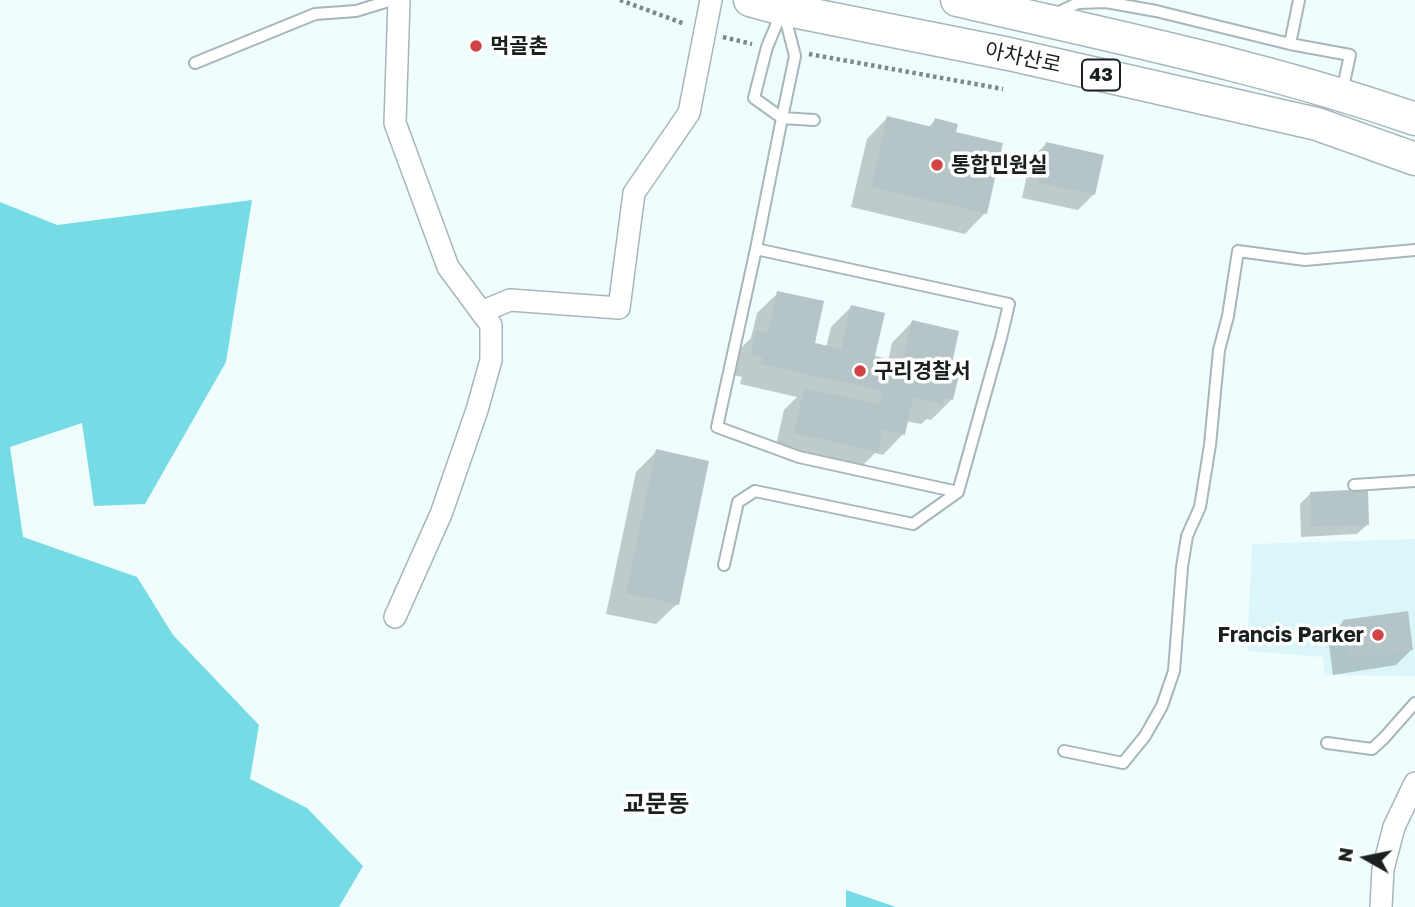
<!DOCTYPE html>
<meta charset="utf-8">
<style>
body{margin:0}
#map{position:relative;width:1415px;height:907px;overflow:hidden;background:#effdfe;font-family:"Golos Text",sans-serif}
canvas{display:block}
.north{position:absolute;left:1331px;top:823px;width:70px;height:70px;-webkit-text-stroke:5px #fff;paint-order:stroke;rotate:279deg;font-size:19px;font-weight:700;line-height:28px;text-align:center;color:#1a2020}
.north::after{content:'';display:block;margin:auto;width:24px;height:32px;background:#1a2020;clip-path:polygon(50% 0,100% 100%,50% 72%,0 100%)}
</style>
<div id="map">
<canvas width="1415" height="907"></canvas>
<div class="north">N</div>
</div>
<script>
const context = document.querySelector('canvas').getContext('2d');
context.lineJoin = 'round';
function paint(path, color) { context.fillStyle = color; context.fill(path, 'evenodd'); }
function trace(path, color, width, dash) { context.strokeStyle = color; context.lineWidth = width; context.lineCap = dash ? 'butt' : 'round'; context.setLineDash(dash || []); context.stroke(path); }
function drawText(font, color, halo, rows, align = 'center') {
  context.font = font + ' "Golos Text","Noto Sans KR",sans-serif'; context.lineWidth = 7; context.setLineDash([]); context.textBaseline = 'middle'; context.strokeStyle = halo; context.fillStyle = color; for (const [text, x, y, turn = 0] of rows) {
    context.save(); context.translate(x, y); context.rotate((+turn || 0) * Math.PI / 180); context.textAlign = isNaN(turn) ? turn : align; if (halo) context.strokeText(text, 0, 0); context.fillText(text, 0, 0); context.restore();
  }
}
paint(new Path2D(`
 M1415 539V676L1325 675 1323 657 1247 651 1252 544Z`), '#dbf6f8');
paint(new Path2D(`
 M252 200 226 362 145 504 94 506 82 423 10 447 23 537 137 577 173 635 259 725 250 779 307 808 363 866 339 907H0V202L57 225Z
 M846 890 896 907H846Z`), '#76dbe5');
paint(new Path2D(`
 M887 118 928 128 935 120 953 133 985 213 965 234 851 207 867 139Z
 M1046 144 1094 194 1078 210 1022 198 1030 160Z
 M778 293 812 345 826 348 831 327 851 307 873 358 888 361 892 343 912 322 948 374 952 399 931 420 927 419 921 424 906 421 903 434 883 455 875 453 856 472 774 454 784 410 797 397 740 384 742 377 732 375 736 353 751 338 757 313Z
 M657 451 677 604 656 624 606 614 636 472Z
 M1310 494 1368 524 1357 534 1301 537 1300 504Z
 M1343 622 1412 649 1396 665 1333 675 1328 638Z`), '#0003');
paint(new Path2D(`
 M887 116 932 127 935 118 958 124 956 132 1003 143 987 214 871 187Z
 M1046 142 1104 155 1095 195 1037 183Z
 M777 291 824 301 815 343 841 349 851 305 885 313 875 356 902 362 912 320 959 331 950 373 959 375 953 400 945 398 943 404 913 398 905 435 883 430 878 452 794 433 804 388 879 404 882 391 760 364 762 357 751 354 756 330 768 332Z
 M656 449 709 461 679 605 626 593Z
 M1368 489 1369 525 1311 527 1310 492Z
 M1408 611 1413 650 1348 660 1343 620Z`), '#b5c5c7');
const service = new Path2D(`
 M1299 0 1290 44 1350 55 1342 92
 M783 9 795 56 782 118 754 98 767 47Z
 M1055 14 1078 3 1106 2 1156 11 1290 44
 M195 63 315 14 356 11 392 0
 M756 249 717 427 799 457 958 492 1001 338 1009 304 756 249 782 118 814 120
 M1354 485 1415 481
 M724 565 738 502 755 491 913 524 958 492
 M1327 743 1372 749 1384 738 1415 703
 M1064 751 1123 763 1145 736 1162 706 1174 671 1182 567 1187 536 1200 507 1210 445 1219 350 1228 316 1238 251 1305 260 1415 250`);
const minor = new Path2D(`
 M481 312 510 300 619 308 634 193 689 113 711 0
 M395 617 441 514 477 410 491 360V325L448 267 395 123 399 0
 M1381 907 1383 869 1394 827 1415 783`);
const primary = new Path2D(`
 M750 0 783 9 1009 54 1317 124 1415 159
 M957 0C1111 36 1266 67 1415 119`);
trace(service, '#a7b7b9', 14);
trace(minor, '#a7b7b9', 24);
trace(primary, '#a7b7b9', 35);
trace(new Path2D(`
 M620 0 685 24
 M723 37 752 44
 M809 54 1003 89`), '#7e8888', 4.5, [3.5, 3.5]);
trace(service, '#fff', 10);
trace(minor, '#fff', 21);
trace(primary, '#fff', 32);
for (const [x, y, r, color] of [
 [476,46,7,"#d24345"],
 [937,165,7,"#d24345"],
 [860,371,7,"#d24345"],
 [1378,635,7,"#d24345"]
]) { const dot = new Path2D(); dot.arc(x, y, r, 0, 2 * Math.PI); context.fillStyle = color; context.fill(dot); trace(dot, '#fff', 2.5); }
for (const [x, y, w] of [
 [1101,75,38]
]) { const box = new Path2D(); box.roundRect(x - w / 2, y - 15.5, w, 31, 5); context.fillStyle = '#fff'; context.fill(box); trace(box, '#1a2020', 2); }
drawText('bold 19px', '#1a2020', null, [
 ["43",1101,75]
]);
drawText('bold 21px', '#1a2020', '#fff', [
 ["먹골촌",490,46],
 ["통합민원실",951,165],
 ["구리경찰서",874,371],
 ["Francis Parker",1364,635,"right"]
], 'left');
drawText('21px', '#1a2020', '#fff', [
 ["아차산로",1023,58,12]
]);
drawText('bold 24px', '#1a2020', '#fff', [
 ["교문동",656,804]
]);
</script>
